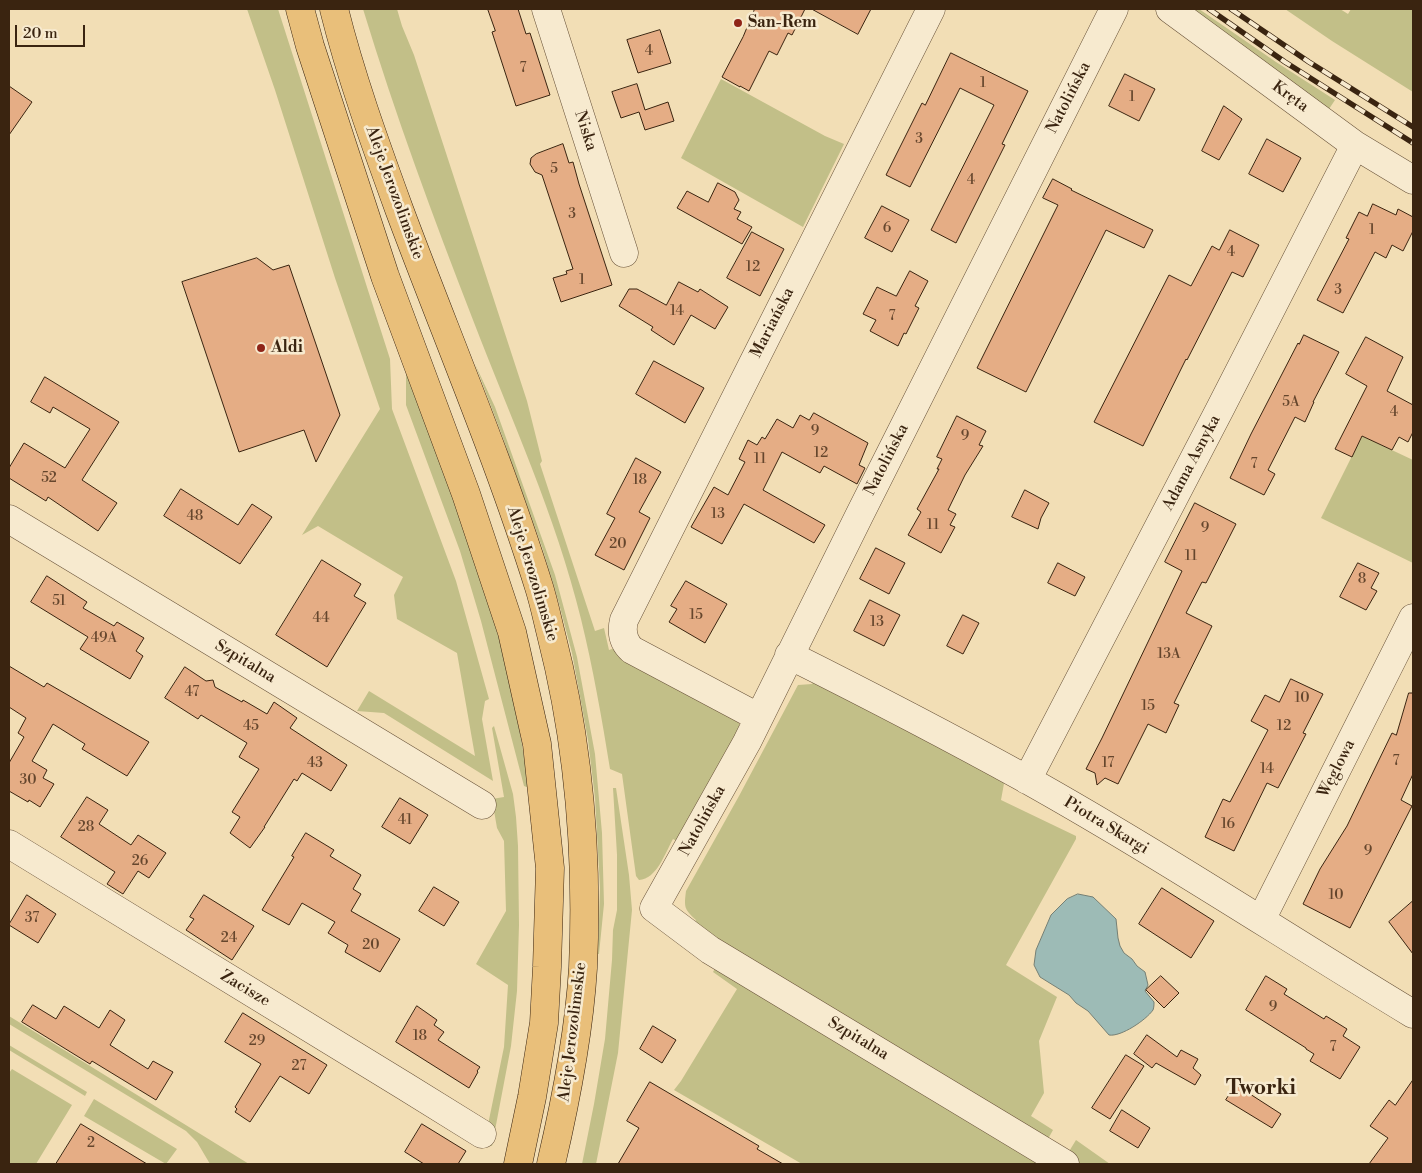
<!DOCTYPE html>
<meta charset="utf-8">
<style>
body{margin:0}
#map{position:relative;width:1422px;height:1173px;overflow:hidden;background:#f2deb5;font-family:"Libre Bodoni",serif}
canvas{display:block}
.frame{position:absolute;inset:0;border:10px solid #3a2410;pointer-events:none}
.scale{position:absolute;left:15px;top:25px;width:70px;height:22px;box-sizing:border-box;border:2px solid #3a2410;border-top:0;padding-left:6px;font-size:15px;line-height:18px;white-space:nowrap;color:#3a2410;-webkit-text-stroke:4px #f7eacf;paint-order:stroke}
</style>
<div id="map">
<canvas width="1422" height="1173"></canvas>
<div class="frame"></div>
<div class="scale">20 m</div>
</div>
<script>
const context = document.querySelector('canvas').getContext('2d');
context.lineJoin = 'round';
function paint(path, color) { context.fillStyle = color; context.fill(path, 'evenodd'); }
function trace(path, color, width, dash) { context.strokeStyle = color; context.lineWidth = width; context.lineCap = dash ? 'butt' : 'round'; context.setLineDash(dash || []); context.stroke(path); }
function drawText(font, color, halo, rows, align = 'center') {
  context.font = font + ' "Libre Bodoni",serif'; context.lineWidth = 5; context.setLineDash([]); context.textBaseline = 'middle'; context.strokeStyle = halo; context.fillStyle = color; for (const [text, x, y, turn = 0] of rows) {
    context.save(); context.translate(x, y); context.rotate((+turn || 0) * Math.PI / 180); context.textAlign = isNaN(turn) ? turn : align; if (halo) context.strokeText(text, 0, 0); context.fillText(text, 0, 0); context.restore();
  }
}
paint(new Path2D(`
 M247 9H278L390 359 392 409 456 581 489 699 485 701 482 719 493 781 384 713 357 711 369 691 475 756 457 653 397 619 394 595 403 577 318 526 302 535 380 409 335 278 275 90Z
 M363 9H397L402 26 414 55 527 401 542 461 540 464 595 631 604 628 609 650 618 647 739 721V735L679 842 673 839C665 853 657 879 639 880L636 876 622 774 610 769C602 719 593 668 581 619 556 516 511 419 473 320 433 217 395 114 363 9Z
 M1187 9H1199L1276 62 1335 100 1327 112Z
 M1285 9H1340L1348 14 1351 9H1413V92L1332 41Z
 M721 79 825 136 844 144 803 227 681 158Z
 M475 364 495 407 555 575 577 657 595 754 602 833 604 904 599 954H598L600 888 595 798 588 740 572 653 558 600 542 547 500 430Z
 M406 373C437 456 470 539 495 624 510 678 521 733 529 788L524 786 481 621 460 551 406 405Z
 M1362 436 1413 460V563L1321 518Z
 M815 679 1005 778 1001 800 1076 836V839L1006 965 1057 997 1039 1041 1044 1093 1031 1116 1053 1130 1044 1146 691 928 696 920C684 909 684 907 686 891L739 796 798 685 812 684Z
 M494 726 513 794 516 817 518 846 519 925 517 991 511 1046 492 1146 484 1144 504 1047 508 985 476 964 506 911 504 841 497 828 492 799 504 797 492 728Z
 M613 788H616L629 875 632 910 618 1053 596 1164H582L594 1104 605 1039 612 960 613 930 617 910V855Z
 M719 961 1055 1164H802L674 1090 681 1081 737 989 713 972Z
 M9 1016 249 1164H210L197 1142 186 1131 9 1024Z
 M9 1045 87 1092 85 1096 9 1050Z
 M12 1069 72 1105 36 1164H9V1073Z
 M94 1099 177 1149 166 1164 84 1116Z
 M1076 1140 1110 1164H1076L1065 1158Z`), '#c2bf88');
const water = new Path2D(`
 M1078 894 1093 897 1116 919 1118 938 1120 946 1124 953 1132 959 1137 966 1145 972 1148 985 1145 991 1154 1002C1154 1005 1154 1007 1153 1010 1146 1020 1121 1037 1109 1035L1088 1011 1076 1003 1069 995 1040 977 1034 965 1036 950 1051 915 1067 899Z`);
paint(water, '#9dbbb6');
trace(water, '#757f74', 1);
const building = new Path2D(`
 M488 9H518L526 34 530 33 550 95 516 106 492 32 495 31Z
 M755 9H805L792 35 788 33 777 55 769 51 749 91 740 86V87L722 77 743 37Z
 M812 9H871L858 34Z
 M660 30 671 63 638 73 627 40Z
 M951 53 1028 91 1002 144 1005 145 956 243 931 230 994 105 960 88 910 187 886 175 922 103 925 105Z
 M1125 74 1155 89 1139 121 1109 106Z
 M637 84 645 110 668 102 674 121 645 130 639 112 621 118 612 92Z
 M9 86 32 102 9 135Z
 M1224 106 1242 119 1219 160 1202 151Z
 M1267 139 1301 158 1283 192 1249 174Z
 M563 144 569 163 573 162 579 184 612 285 561 302 553 278 567 274 566 271 573 269 542 175 535 172 530 164 531 158 536 154Z
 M1053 179 1072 189 1071 190 1153 230 1144 248 1106 230 1026 392 977 368 1058 205 1043 198Z
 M718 183 735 192 739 200 734 209 741 212 737 219 752 227 742 244 677 208 687 191 708 202Z
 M1373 204 1396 215 1398 209 1413 217V231L1403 251 1392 245 1386 258 1375 252 1343 313 1317 300 1349 239 1346 238 1359 212 1367 216Z
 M882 206 909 220 892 252 865 238Z
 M1230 230 1259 245 1243 277 1232 272 1187 360 1186 359 1143 446 1094 422 1169 275 1191 286 1212 246 1219 250Z
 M752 232 784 249 760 296 727 278Z
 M257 258 273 270 289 265 340 415 316 462 304 430 239 452 182 282Z
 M910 271 928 281 915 306 919 308 906 334 904 333 898 346 870 331 876 320 863 314 877 287 896 296Z
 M679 282 698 292 700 289 728 307 715 329 691 315 674 345 651 330 653 327 619 306 629 289H637L666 305Z
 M1304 335 1339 352 1313 402H1314L1305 422 1295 417 1268 470 1275 474 1264 495 1230 478 1251 434 1298 343 1299 344Z
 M1366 337 1403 357 1387 391 1413 405V432L1408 442 1399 437 1392 450 1362 436 1352 457 1335 449 1367 386 1346 374Z
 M654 361 704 388 685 423 636 394Z
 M45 377 119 422 82 480 117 503 98 531 48 497 46 501 9 478V468L24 443 65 468 90 429 53 407 50 413 31 402Z
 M814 413 868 443 859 465 865 468 857 484 824 466 820 473 782 452 763 490 825 525 814 543 744 504 722 544 691 527 714 487 728 495 745 462 739 459 748 440 757 445 762 437 765 439 777 419 793 428 800 415 809 420Z
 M957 416 986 431 979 445 983 446 965 475 948 510 956 514 950 525 955 527 941 553 908 535 921 512 917 509 939 469H937L942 459 937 457Z
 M636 458 661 472 639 512 650 518 624 570 595 555 615 518 607 514Z
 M181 489 238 525 252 504 272 517 240 564 164 516Z
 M1025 490 1049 503 1041 518 1038 529 1012 517Z
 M1195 503 1236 524 1206 583 1202 582 1186 613 1212 626 1174 703 1179 705 1166 733 1148 724 1118 784 1105 778 1097 785 1095 773 1086 769 1102 738 1182 571 1165 562Z
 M876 548 905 563 889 594 860 579Z
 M322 560 361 584 354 596 366 603 327 667 276 635Z
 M1058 563 1085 577 1075 596 1048 583Z
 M1358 563 1379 573 1371 588 1377 591 1366 610 1340 597Z
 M47 576 87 602 83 608 114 626 117 622 144 638 136 651 143 656 130 679 80 649 88 637 31 602Z
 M686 581 727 604 705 643 669 622 677 609 671 606Z
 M870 600 900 615 884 646 854 631Z
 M963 615 979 623 963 654 947 646Z
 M9 666 44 687 47 683 149 742 127 776 82 749 85 744 53 724 32 761 47 770 43 778 54 784 40 807 29 800 28 802 9 791V763L24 737 18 733 26 718 9 707Z
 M185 667 206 681 213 680 215 687 242 702 243 700 267 714 274 702 297 718 290 728 347 765 331 791 302 773 297 781 294 779 264 827H265L250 848 230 833 240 817 232 812 259 769 239 757 247 743 201 715 198 719 165 698Z
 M1291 679 1323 694 1303 733 1306 734 1278 788 1267 783 1234 851 1205 837 1223 799 1230 802 1268 730 1251 721 1265 695 1279 702Z
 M1409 693H1413V774L1401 800 1412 806 1350 928 1303 904 1320 869 1347 826 1392 733 1396 735Z
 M87 797 108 810 99 824 131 845 138 835 166 853 149 878 138 871 123 894 107 884 115 872 61 837Z
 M400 798 428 815 410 844 382 827Z
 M306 833 334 850 330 856 361 875 353 889 361 894 351 911 400 939 380 972 345 952 348 945 328 933 335 922 302 903 289 925 262 910 294 857 292 856Z
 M434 887 459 902 444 926 419 911Z
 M1162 888 1214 921 1191 958 1139 924Z
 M27 895 56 914 38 943 9 925Z
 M204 895 254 926 232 960 186 930 194 919 190 917Z
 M1413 901V954L1389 922Z
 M1161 976 1179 993 1164 1008 1146 990Z
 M1266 976 1287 989 1284 994 1324 1019 1326 1016 1347 1029 1343 1036 1360 1047 1340 1079 1310 1061 1314 1054 1306 1049V1048L1246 1010Z
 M33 1005 56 1019 64 1006 99 1028 110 1010 125 1020 110 1045 148 1069 153 1061 173 1072 156 1100 92 1061 90 1064 22 1022Z
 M417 1006 437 1020 434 1025 444 1032 438 1040 480 1067 477 1071 478 1072 469 1088 396 1042Z
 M243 1013 327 1065 309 1094 280 1076 250 1122 235 1112 237 1109 235 1107 261 1064 225 1042Z
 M653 1026 676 1040 662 1063 640 1049Z
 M1147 1035 1177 1057 1181 1050 1198 1059 1193 1068 1201 1075 1195 1085 1156 1063 1152 1068 1134 1054Z
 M1126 1055 1144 1066 1110 1119 1092 1108Z
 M1413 1080V1164H1369L1388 1138 1370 1126 1389 1100 1395 1105Z
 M650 1082 759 1146 757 1149 783 1164H618L639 1128 627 1121Z
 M1236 1085 1281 1114 1272 1128 1226 1100Z
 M1122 1110 1150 1128 1138 1148 1110 1131Z
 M81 1124 147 1164H56Z
 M422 1124 466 1151 458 1164H424L405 1152Z`);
paint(building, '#e5ad85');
trace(building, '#3a2410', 1);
const minor = new Path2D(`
 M546 9 624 253
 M1170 9 1355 145 1413 180
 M9 519 482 805
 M789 655C869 695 948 736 1026 779 1158 853 1284 936 1413 1014
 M758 717 632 650C623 642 621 632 624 620L931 9
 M1027 780 1221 407 1355 145
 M9 844C166 941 325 1036 482 1134
 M1261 920 1413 618
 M1065 1164 710 950 654 908 747 742 860 514 1114 9`);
const major = new Path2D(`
 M300 9 310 46 385 276 466 494 512 632 537 744 550 868 547 967 544 1023 532 1097 518 1164
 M334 9C351 77 375 143 399 209 446 335 499 459 539 587 544 603 547 618 551 634 579 743 588 856 583 968 579 1034 566 1100 551 1164`);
trace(minor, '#685239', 29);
trace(major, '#3a2410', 29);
trace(minor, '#f7eacf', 28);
trace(major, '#e9bf7a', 28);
const rail = new Path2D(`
 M1209 9 1285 62 1413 143
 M1231 9 1309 62 1413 127`);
trace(rail, '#3a2410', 5.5);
trace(rail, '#f7eacf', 4, [11]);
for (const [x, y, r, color] of [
 [738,23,5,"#8f2418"],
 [261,348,5,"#8f2418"]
]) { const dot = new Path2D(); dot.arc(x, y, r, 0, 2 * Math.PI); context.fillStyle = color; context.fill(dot); trace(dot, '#f7eacf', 2); }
drawText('14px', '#65462d', null, [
 ["4",649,52],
 ["7",523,69],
 ["1",983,84],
 ["1",1132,98],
 ["3",919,140],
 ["5",554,170],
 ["4",971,181],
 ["3",572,215],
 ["6",887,229],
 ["1",1372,231],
 ["4",1231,253],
 ["12",753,268],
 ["1",582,281],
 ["3",1338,291],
 ["14",677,312],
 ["7",892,317],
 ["5A",1291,403],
 ["4",1394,413],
 ["9",815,432],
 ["9",965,437],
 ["12",821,454],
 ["11",760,460],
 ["7",1254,465],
 ["52",49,479],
 ["18",640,481],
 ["13",718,515],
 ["48",195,517],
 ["11",933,526],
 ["9",1205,529],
 ["20",618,545],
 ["11",1191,557],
 ["8",1362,580],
 ["51",59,602],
 ["15",696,616],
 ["44",321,619],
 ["13",877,623],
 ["49A",104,639],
 ["13A",1169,655],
 ["47",192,693],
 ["10",1302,699],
 ["15",1148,707],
 ["45",251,727],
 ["12",1284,727],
 ["7",1396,762],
 ["43",315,764],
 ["17",1108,764],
 ["14",1267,770],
 ["30",28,781],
 ["41",405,821],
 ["16",1228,825],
 ["28",86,828],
 ["9",1368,852],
 ["26",140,862],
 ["10",1336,896],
 ["37",32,919],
 ["24",229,939],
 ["20",371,946],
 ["9",1273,1008],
 ["18",420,1037],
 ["29",257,1042],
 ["7",1333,1048],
 ["27",299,1067],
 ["2",91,1144]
]);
drawText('bold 16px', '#3a2410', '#f7eacf', [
 ["San-Rem",748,23],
 ["Aldi",271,348]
], 'left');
drawText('16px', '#3a2410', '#f7eacf', [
 ["Kręta",1290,97,36],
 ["Natolińska",1069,98,-63],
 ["Niska",585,131,72],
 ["Aleje Jerozolimskie",394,193,70],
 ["Mariańska",773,323,-63],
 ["Natolińska",887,460,-63],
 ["Adama Asnyka",1192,463,-62],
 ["Aleje Jerozolimskie",532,574,73],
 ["Szpitalna",245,662,31],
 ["Węglowa",1337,769,-63],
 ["Natolińska",703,821,-61],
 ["Piotra Skargi",1106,826,31],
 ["Zacisze",245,989,31],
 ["Aleje Jerozolimskie",573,1032,-83],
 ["Szpitalna",858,1039,31]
]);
drawText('bold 21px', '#3a2410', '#f7eacf', [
 ["Tworki",1261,1089]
]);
</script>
